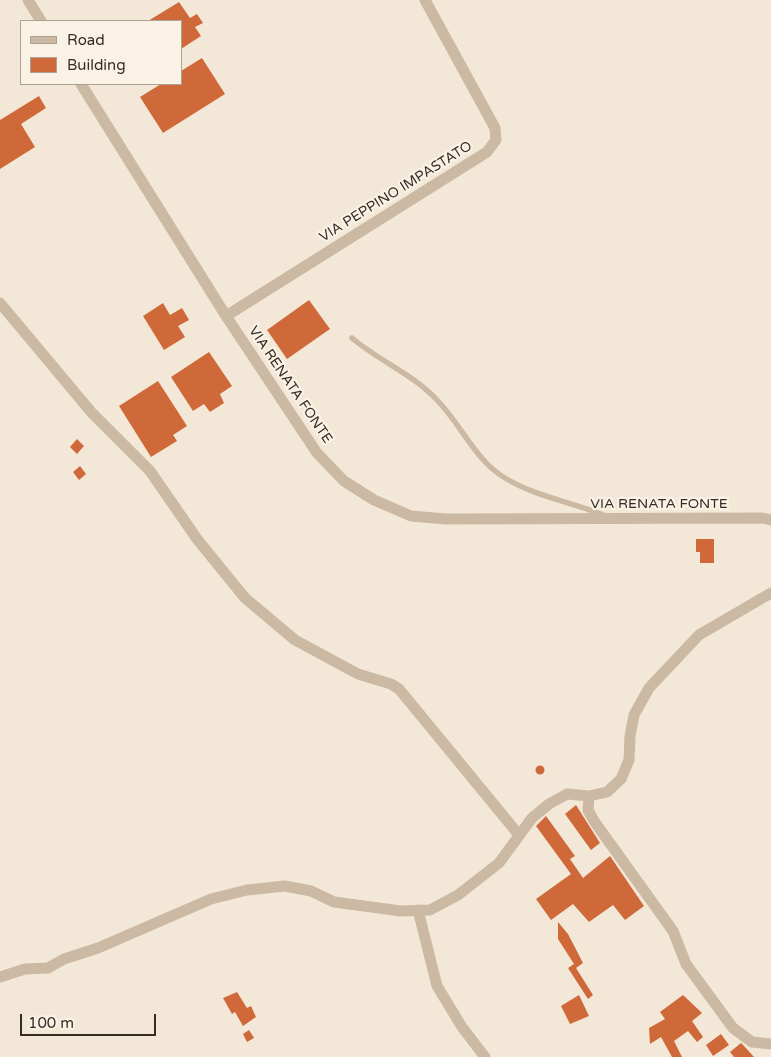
<!DOCTYPE html>
<style>
body{margin:0}
#map{position:relative;width:771px;height:1057px;overflow:hidden;background:#f3e8d8;font-family:"Varela Round",sans-serif}
canvas{display:block}
.legend{position:absolute;left:20px;top:20px;width:162px;height:65px;box-sizing:border-box;background:#faf2e4;border:1px solid #aca398;margin:0;padding:6px 9px;list-style:none;font-size:15px;color:#362c26}
.legend li{display:flex;align-items:center;gap:10px;height:25px}
.legend b{width:25px;border:1px solid #aca398}
.scale{position:absolute;left:20px;top:1014px;width:136px;height:22px;box-sizing:border-box;border:2px solid #362c26;border-top:0;padding-left:6px;font-size:15px;line-height:18px;white-space:nowrap;color:#362c26;-webkit-text-stroke:4px #faf2e4;paint-order:stroke}
</style>
<div id="map">
<canvas width="771" height="1057"></canvas>
<ul class="legend">
<li><b style="height:6px;background:#ccb9a3"></b>Road</li>
<li><b style="height:14px;background:#cf6939"></b>Building</li>
</ul>
<div class="scale">100 m</div>
</div>
<script>
const context = document.querySelector('canvas').getContext('2d');
context.lineJoin = 'round';
function paint(path, color) { context.fillStyle = color; context.fill(path, 'evenodd'); }
function trace(path, color, width, dash) { context.strokeStyle = color; context.lineWidth = width; context.lineCap = dash ? 'butt' : 'round'; context.setLineDash(dash || []); context.stroke(path); }
function drawText(font, color, halo, rows, align = 'center') {
  context.font = font + ' "Varela Round",sans-serif'; context.lineWidth = 4.5; context.setLineDash([]); context.textBaseline = 'middle'; context.strokeStyle = halo; context.fillStyle = color; for (const [text, x, y, turn = 0] of rows) {
    context.save(); context.translate(x, y); context.rotate((+turn || 0) * Math.PI / 180); context.textAlign = isNaN(turn) ? turn : align; if (halo) context.strokeText(text, 0, 0); context.fillText(text, 0, 0); context.restore();
  }
}
paint(new Path2D(`
 M179 2 190 18 197 14 203 23 195 27 201 36 181 49V21H148Z
 M202 58 225 94 163 133 140 97 161 84H181V71Z
 M39 96 46 108 21 124 35 147 0 169V120Z
 M309 300 330 329 287 359 267 330Z
 M163 303 170 315 182 308 189 320 178 326 185 337 164 350 143 316Z
 M209 352 232 386 220 394 224 403 210 412 204 404 193 411 171 377Z
 M158 381 187 426 173 435 177 441 151 457 119 406Z
 M77 439 84 446 77 454 70 447Z
 M80 466 86 474 79 480 73 472Z
 M696 539H714V563H700V552H696Z
 M535.5 770a4.5 4.5 0 1 1 9 0a4.5 4.5 0 1 1-9 0Z
 M576 805 600 843 591 850 565 814Z
 M546 816 575 856 570 859 583 878 610 856 644 906 625 920 613 905 589 922 573 904 551 920 536 899 571 874 536 826Z
 M558 922 568 934 583 963 576 968 593 995 588 999 568 968 574 964 558 939Z
 M237 992 247 1008 251 1006 256 1017 243 1026 235 1012 232 1014 223 998Z
 M579 995 589 1016 570 1024 561 1006Z
 M683 995 702 1013 692 1021 703 1037 697 1042 688 1031 674 1041 682 1057H672L661 1037 650 1044 649 1028 665 1019 660 1012Z
 M249 1030 254 1038 247 1042 243 1034Z
 M721 1034 729 1045 713 1056 706 1045Z
 M741 1043 744 1046 754 1057H734L730 1052Z`), '#cf6939');
trace(new Path2D(`
 M352 338C379 361 413 374 438 401 461 425 476 461 505 478 536 497 573 502 606 516`), '#ccb9a3', 5.5);
trace(new Path2D(`
 M28 0 41 21
 M81 84 226 316 317 453 344 481 374 500 411 516 446 519 762 518 771 520
 M0 303 92 413 150 471 197 539 245 598 295 640 358 674 391 684 399 689 519 835
 M226 316 487 152 496 140 495 128 425 0
 M589 796 588 810 594 821 673 931 686 964 733 1028 752 1042 771 1044
 M418 910 437 986 462 1027 485 1057
 M0 977 25 969 48 968 64 959 98 948 211 899 247 890 285 886 311 891 334 902 401 911 430 910 458 895 499 863 532 818 549 804 567 794 589 796 607 792 621 779 629 760 630 736 634 715 649 688 699 635 771 593`), '#ccb9a3', 11);
drawText('14px', '#362c26', '#faf2e4', [
 ["VIA PEPPINO IMPASTATO",396,192,-32],
 ["VIA RENATA FONTE",290,385,56],
 ["VIA RENATA FONTE",659,504]
]);
</script>
